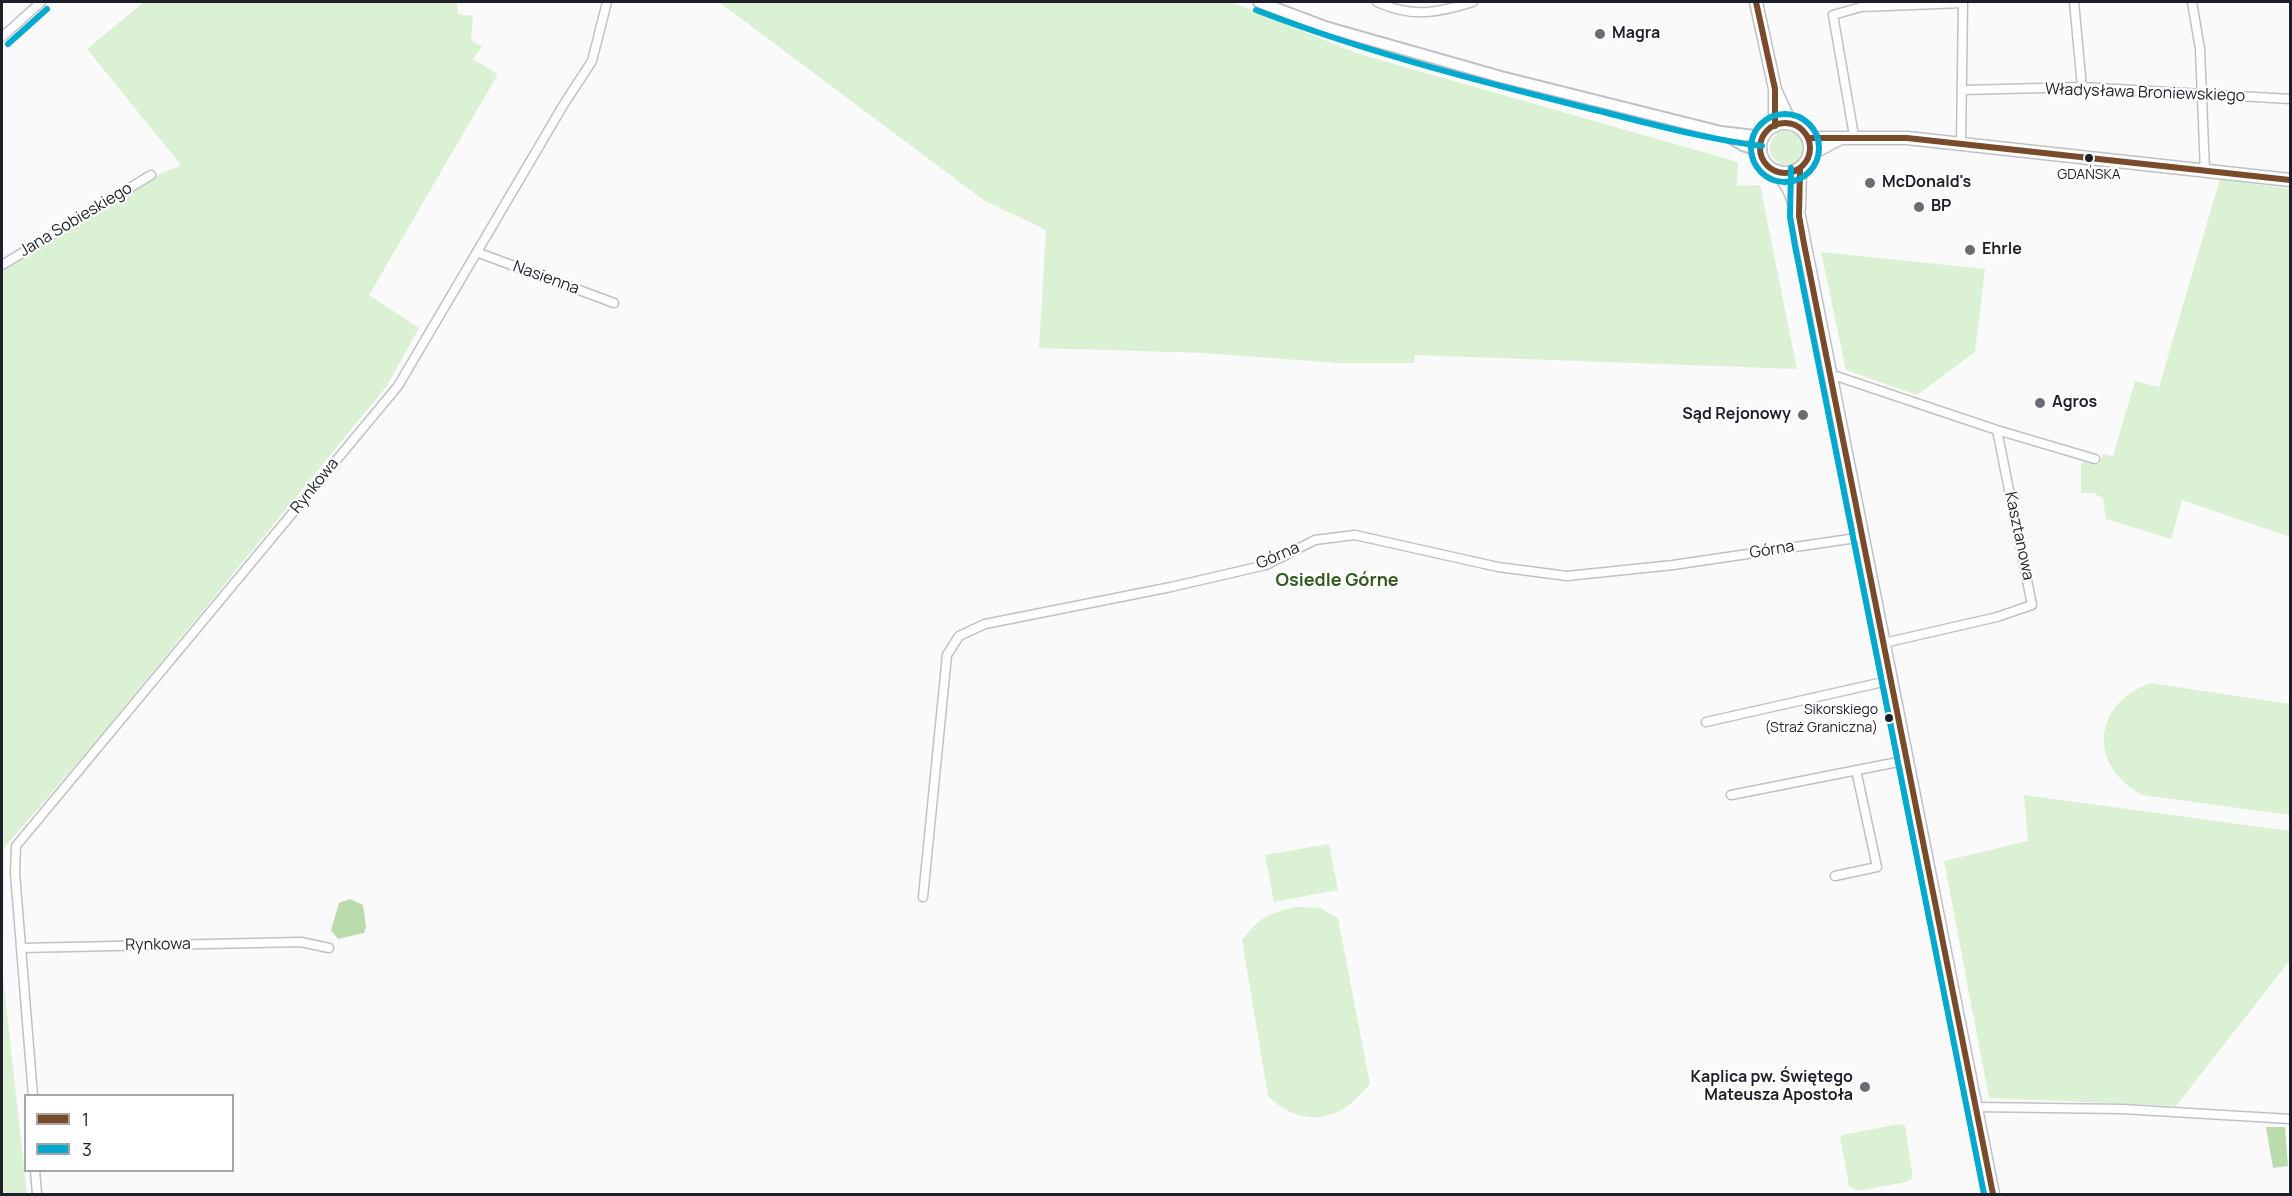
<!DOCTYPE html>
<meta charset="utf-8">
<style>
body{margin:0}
#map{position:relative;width:2292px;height:1196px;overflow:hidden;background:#fafafa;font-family:Manrope,sans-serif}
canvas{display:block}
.frame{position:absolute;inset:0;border:3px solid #1d202a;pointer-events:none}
.legend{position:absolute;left:24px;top:1094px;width:210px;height:78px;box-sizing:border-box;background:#fff;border:2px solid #a5a6aa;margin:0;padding:8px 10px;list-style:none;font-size:18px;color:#1d202a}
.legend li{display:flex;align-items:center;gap:12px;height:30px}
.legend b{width:30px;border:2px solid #a5a6aa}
</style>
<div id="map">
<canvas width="2292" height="1196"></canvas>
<div class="frame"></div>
<ul class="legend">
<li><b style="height:8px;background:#7a4b2a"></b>1</li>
<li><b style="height:8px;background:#00a9ce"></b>3</li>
</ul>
</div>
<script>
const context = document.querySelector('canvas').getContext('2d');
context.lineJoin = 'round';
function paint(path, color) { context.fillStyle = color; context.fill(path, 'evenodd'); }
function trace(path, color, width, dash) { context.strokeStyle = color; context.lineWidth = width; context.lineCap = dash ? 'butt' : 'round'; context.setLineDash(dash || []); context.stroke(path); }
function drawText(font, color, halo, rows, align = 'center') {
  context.font = font + ' Manrope,sans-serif'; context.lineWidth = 4.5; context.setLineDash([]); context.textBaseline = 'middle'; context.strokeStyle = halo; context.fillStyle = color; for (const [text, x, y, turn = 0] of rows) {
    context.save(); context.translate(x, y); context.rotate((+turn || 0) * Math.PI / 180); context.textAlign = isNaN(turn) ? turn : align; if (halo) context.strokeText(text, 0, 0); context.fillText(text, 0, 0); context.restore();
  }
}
paint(new Path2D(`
 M144 2H457L458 14 473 16 471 40 482 47 473 59 498 74 369 295 419 328 386 387 92 746 4 848 3 978 27 1194H2V268L132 186 181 165 87 49Z
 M719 2H1231L1359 54 1738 162 1737 186 1760 185 1797 369 1415 355 1414 363H1338L1203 353 1039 348 1046 230 985 201Z
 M1770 148a17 17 0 1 1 34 0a17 17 0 1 1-34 0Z
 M2220 179 2290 189V537L2182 500 2171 539 2106 519 2103 498 2093 493H2081V465L2087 458 2099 465 2103 454 2113 456 2135 381 2159 387Z
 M1821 252 1985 269 1975 352 1917 395 1846 370Z
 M2150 683 2290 704V815L2142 795C2088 765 2092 705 2150 683Z
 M2024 795 2290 831V960L2176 1106 1989 1098 1944 861 2028 841Z
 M1329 844 1338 890 1274 902 1265 855Z
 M1296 907 1320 908 1338 918 1370 1084C1360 1094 1350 1107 1337 1112 1313 1124 1285 1114 1268 1096L1242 940C1260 917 1268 913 1296 907Z
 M1899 1124 1905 1126 1913 1178 1906 1182 1857 1191 1849 1186 1840 1138 1842 1135Z`), '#dbf1d3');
paint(new Path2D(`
 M350 899 363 905 366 927 364 933 338 939 331 930 339 903Z
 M2266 1127H2285L2288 1166 2273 1168Z`), '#badcac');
const minor = new Path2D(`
 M1377 2C1412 18 1437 13 1473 2
 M2074 2 2082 87
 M2192 2 2200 49 2205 171
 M2 37 41 2
 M1963 90 2082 87 2290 99
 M1854 136 1833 15 1861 7 1963 3
 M1961 144 1963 2
 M479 253 614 303
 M2 265 151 175
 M1830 374 1997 430 2095 459
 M1884 643 1997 617 2032 605 1997 430
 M1706 722 1892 680
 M1731 795 1908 760
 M1835 876 1877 867 1856 770
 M923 897 947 655 959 636 985 624 1171 587 1266 565 1315 540 1355 535 1498 567 1567 576 1673 565 1863 537
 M21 948 301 942 329 948
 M33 1096 15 873 16 846 398 386 564 104 592 61 607 2
 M1976 1107 2123 1109 2290 1119
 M35 1170 37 1194`);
const tertiary = new Path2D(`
 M1259 2 1325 27 1501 77 1721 132 1763 137
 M1724 134 1743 145 1761 151`);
const secondary = new Path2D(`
 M1756 2 1775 89V126
 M1776 92 1791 124
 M1760 148a25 25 0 1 1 50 0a25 25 0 1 1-50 0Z
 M1808 138H1907L2290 180
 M1809 155 1839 139
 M1777 171 1789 189 1799 216 1993 1194
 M1799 209 1800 168`);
trace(minor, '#c0c1c6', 11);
trace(tertiary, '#c0c1c6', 14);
trace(secondary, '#c0c1c6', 15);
trace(minor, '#fefefe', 8);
trace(tertiary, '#fefefe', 10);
trace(secondary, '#fefefe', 12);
trace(new Path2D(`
 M1756 2 1775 89V126
 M1760 148a25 25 0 1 1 50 0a25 25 0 1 1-50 0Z
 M1808 138H1907L2290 180
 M1800 168 1799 216 1804 244 1993 1194`), '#7a4b2a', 6);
trace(new Path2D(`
 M1256 10C1360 50 1467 78 1575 105 1637 120 1698 138 1762 146
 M8 44 47 9
 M1751 148a34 34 0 1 1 68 0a34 34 0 1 1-68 0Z
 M1791 168 1790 217 1795 246 1984 1194`), '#00a9ce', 6);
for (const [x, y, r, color] of [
 [1600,34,6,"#6a6c73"],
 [2089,158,5,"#1d202a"],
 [1870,183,6,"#6a6c73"],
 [1919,207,6,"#6a6c73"],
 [1970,250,6,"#6a6c73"],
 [2040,403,6,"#6a6c73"],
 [1803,415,6,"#6a6c73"],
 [1889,718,5,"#1d202a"],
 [1865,1087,6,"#6a6c73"]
]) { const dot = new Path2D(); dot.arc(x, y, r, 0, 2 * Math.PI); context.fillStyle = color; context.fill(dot); trace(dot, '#fff', 2); }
drawText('14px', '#1d202a', '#fff', [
 ["GDAŃSKA",2089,175],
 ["Sikorskiego",1878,710,"right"],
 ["(Straż Graniczna)",1878,728,"right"]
]);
drawText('bold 16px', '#1d202a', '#fff', [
 ["Magra",1612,34],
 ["McDonald's",1882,183],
 ["BP",1931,207],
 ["Ehrle",1982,250],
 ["Agros",2052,403],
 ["Sąd Rejonowy",1791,415,"right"],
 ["Kaplica pw. Świętego",1853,1078,"right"],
 ["Mateusza Apostoła",1853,1096,"right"]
], 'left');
drawText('16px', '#1d202a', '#fff', [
 ["Władysława Broniewskiego",2145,93,2],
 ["Jana Sobieskiego",76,220,-31],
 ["Nasienna",546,278,20],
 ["Rynkowa",315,486,-51],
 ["Kasztanowa",2019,536,78],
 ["Górna",1772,550,-9],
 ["Górna",1278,556,-23],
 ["Rynkowa",158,945,-1]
]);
drawText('bold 18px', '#315a1f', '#fff', [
 ["Osiedle Górne",1337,581]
]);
</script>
